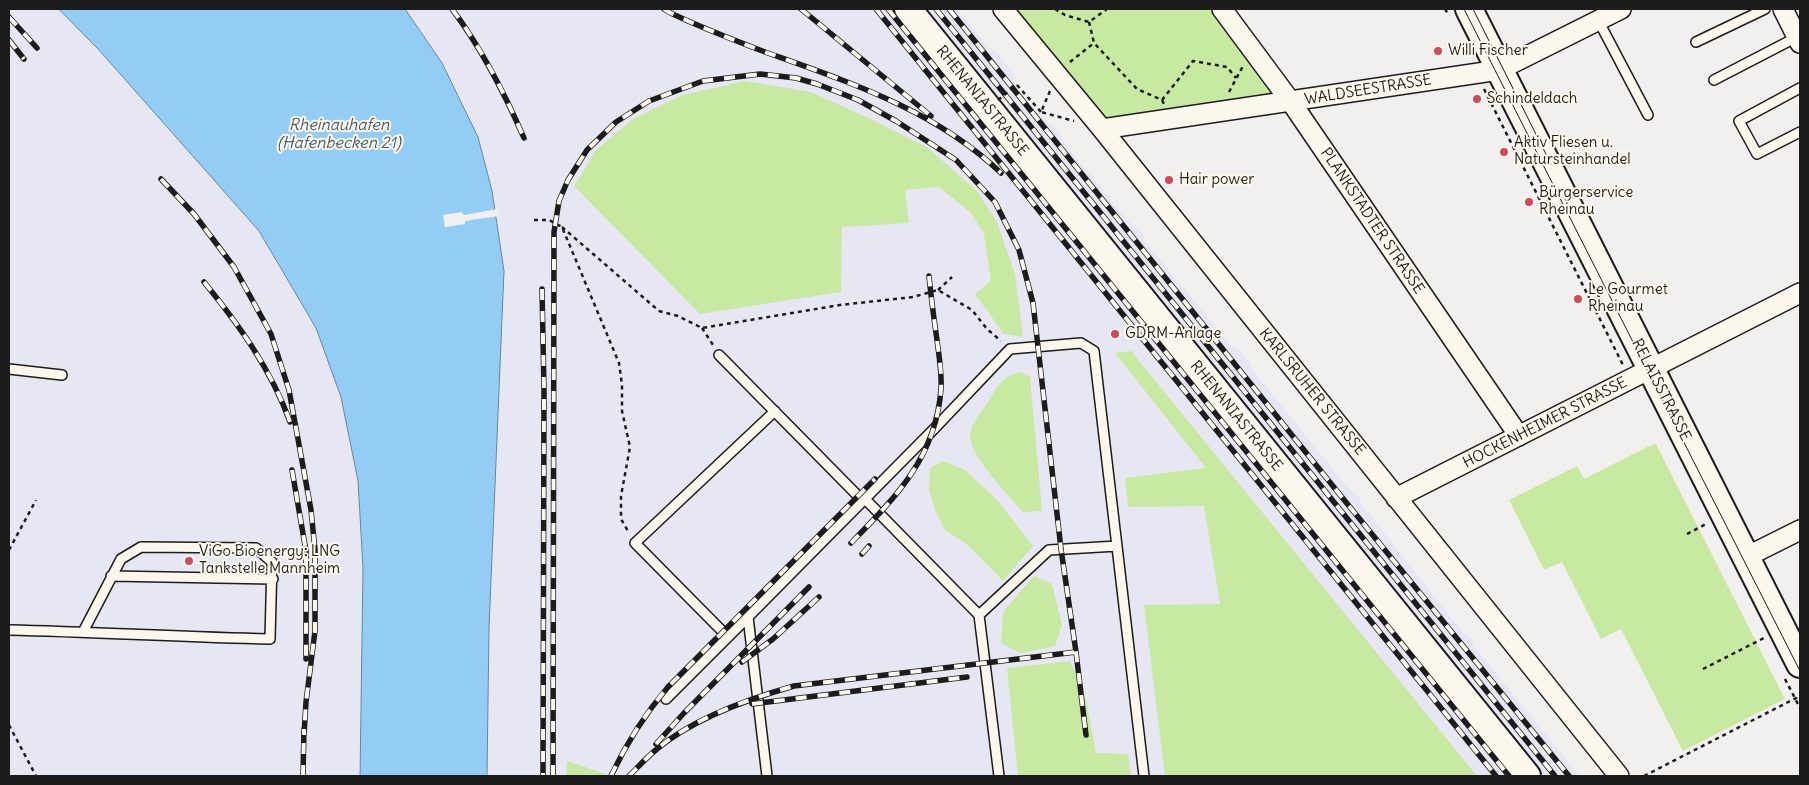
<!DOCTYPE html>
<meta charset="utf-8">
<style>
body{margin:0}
#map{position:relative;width:1809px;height:785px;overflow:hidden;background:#f2f0ef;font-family:Delius,sans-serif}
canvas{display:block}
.frame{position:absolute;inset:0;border:10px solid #1c1c1c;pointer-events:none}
</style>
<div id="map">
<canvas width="1809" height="785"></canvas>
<div class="frame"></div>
</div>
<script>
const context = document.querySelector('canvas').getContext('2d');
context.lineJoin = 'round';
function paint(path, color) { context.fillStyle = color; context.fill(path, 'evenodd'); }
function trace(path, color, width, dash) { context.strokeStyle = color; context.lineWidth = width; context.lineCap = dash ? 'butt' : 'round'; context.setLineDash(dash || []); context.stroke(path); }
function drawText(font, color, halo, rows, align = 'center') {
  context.font = font + ' Delius,sans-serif'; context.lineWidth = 4; context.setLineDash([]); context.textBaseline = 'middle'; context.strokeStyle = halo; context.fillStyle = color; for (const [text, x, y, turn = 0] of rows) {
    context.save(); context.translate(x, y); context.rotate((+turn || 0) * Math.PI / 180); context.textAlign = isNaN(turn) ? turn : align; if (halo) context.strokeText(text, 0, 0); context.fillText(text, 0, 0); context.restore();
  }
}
paint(new Path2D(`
 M9 9H59L99 50 259 231 316 328 341 397 358 481 363 568 359 776H9Z
 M405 9H893L1515 776H487L489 628 504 271 492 191 478 137 442 63Z
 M920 9H957L988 47 996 51 1018 80 1014 84 1039 114 1056 128 1061 135 1064 143 1133 226 1143 234 1145 241 1230 344 1238 348 1250 362 1253 370 1350 490 1360 497 1361 503 1463 633 1469 635 1472 639 1474 646 1580 776H1541L1026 138 1030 135 1000 94 994 99Z`), '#e7e7f3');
paint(new Path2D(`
 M1015 9H1220L1291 102 1106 122Z
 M745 81 811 92 873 120 928 148 977 191 997 222 1015 274 1023 337 1004 334 975 294 991 281 984 234 971 213 939 187 905 190 909 223 842 227 841 292 700 314 574 186 596 150 633 119 682 95Z
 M1131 351 1477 776H1165L1144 605 1220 604 1204 506 1128 507 1125 478 1206 468 1115 353Z
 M1020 372 1030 377 1042 511 1023 512C1010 497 969 455 970 436 970 425 982 411 988 402 997 387 1002 376 1020 372Z
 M1656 444 1785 699 1683 751 1621 629 1601 639 1562 562 1544 570 1509 500 1577 466 1584 479 1647 447Z
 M943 461 965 470 997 500 1033 546 1003 581 968 545 945 530 935 510 929 489 930 468Z
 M1034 576 1052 584 1062 625 1055 646 1020 653 1001 643 1003 612Z
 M1070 661 1086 699 1096 753 1128 754 1131 776H1018L1007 668Z
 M567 761 606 774 605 776H566Z`), '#c8e9a2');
const water = new Path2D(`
 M59 9H405L442 63 478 137 492 191 504 271 489 628 487 776H360L363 568 358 481 341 397 316 328 259 231 99 50Z`);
paint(water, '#94cdf3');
trace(water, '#64869d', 1);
paint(new Path2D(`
 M498 209 499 216 465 221V224L445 227 443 215 462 212 464 215Z`), '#f2f0ef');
const lane = new Path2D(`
 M1598 20 1648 115
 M1696 42 1765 9
 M1714 80 1797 37
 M1800 88 1739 121 1757 154 1800 132
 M719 355 863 501
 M9 369 62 375
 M865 499 979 615
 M111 576 273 579
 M9 630C96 632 183 637 270 639L272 562 256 548 141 547 121 559 83 632
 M728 637 635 543 775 411
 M666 699 748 617
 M767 776 748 617 934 429 1010 349 1081 343 1094 351 1144 776
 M999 776 979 615 1049 550 1117 546`);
const street = new Path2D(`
 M1003 9 1102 129 1619 776
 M1222 9 1291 102 1519 436
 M1783 9 1800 43
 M1102 129 1499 70 1621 9
 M1396 498 1800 293
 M1746 557 1800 530`);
const secondary = new Path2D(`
 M908 9 1527 776
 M1469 9 1800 664`);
trace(lane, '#1c1c1c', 12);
trace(street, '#1c1c1c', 22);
trace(secondary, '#1c1c1c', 30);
trace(new Path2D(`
 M1055 9 1065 15 1089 22 1107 9
 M1445 9 1449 16
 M1089 22 1094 43 1137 89 1162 100 1164 104
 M1070 62 1094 43
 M1017 85 1041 112
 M1484 89 1623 365
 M1050 91 1041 112 1074 121
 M1229 92 1243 66
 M1162 100 1193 61 1227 67 1236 78
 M534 220H549L562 227 619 363 622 385V411L630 447 621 496V519L629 533
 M562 227 659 311 678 316 702 328 840 305 913 297 938 290 972 310 987 329 1001 341
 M938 290 952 277
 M702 328 713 345
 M1687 534 1706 524
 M9 550 36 500
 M1703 669 1764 638
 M1785 679 1800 708
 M9 725 36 776
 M1644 776 1800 696`), '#1c1c1c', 2.5, [4, 4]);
trace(lane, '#fbf7ec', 9);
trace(street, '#fbf7ec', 19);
trace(secondary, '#fbf7ec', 26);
trace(new Path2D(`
 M1464 9 1800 671
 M1473 9 1551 164`), '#1c1c1c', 1);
const rail = new Path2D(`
 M452 9C482 49 504 92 524 138
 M664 9C671 14 680 17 688 21 713 32 739 42 765 52 849 82 935 110 1001 173
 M801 9 931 116
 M876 9 1496 776
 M888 9 1509 776
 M936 9 1555 776
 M949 9 1345 501 1569 776
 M9 17 37 48
 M9 40 24 59
 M161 179 194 214 234 267 271 334 289 390 311 510 315 550V631L306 702 304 735
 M204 282C239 325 271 369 290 422
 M542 289 544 390 543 776
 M292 470 306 551V659
 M851 543C896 497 936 457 941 389 942 373 939 356 937 340 934 319 931 297 929 276
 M862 554 869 546
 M742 662 773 639 819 597
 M752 704 967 677
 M656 744 684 713 809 587
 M303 776 304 729
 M553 776 554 232 559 201 568 180 587 150 616 122 649 101 703 81 760 74 796 78 817 84 858 100 896 121 956 160 995 202 1019 250 1033 303 1061 549 1076 652 1086 735
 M611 776C626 744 645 714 668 687L875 479
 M629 776C638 767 647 757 657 749 694 718 748 699 794 686L1076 652`);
trace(rail, '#1c1c1c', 5.5);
trace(rail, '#fbf7ec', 4, [11]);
trace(new Path2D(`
 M998 100 1017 85`), '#1c1c1c', 2.5, [4, 4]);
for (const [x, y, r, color] of [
 [1438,51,5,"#d1495b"],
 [1477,99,5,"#d1495b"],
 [1504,152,5,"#d1495b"],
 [1169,180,5,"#d1495b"],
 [1529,202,5,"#d1495b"],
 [1578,299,5,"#d1495b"],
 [1115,334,5,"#d1495b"],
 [189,561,5,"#d1495b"]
]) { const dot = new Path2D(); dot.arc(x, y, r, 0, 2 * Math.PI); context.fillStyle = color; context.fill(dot); trace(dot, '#fbf7ec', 2); }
drawText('15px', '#1c1c1c', '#fbf7ec', [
 ["Willi Fischer",1448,51],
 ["Schindeldach",1487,99],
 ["Aktiv Fliesen u.",1514,143],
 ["Natursteinhandel",1514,160],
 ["Hair power",1179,180],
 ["Bürgerservice",1539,193],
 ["Rheinau",1539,210],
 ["Le Gourmet",1588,290],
 ["Rheinau",1588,307],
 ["GDRM-Anlage",1125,334],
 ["ViGo Bioenergy: LNG",199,552],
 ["Tankstelle Mannheim",199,569]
], 'left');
drawText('15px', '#1c1c1c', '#fbf7ec', [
 ["WALDSEESTRASSE",1368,90,-9],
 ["RHENANIASTRASSE",982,101,51],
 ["PLANKSTADTER STRASSE",1372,221,56],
 ["RELAISSTRASSE",1661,390,63],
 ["KARLSRUHER STRASSE",1312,392,51],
 ["RHENANIASTRASSE",1236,416,51],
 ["HOCKENHEIMER STRASSE",1545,423,-27]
]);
drawText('italic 16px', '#465a67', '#fbf7ec', [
 ["Rheinauhafen",339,125],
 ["(Hafenbecken 21)",339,143]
]);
</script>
